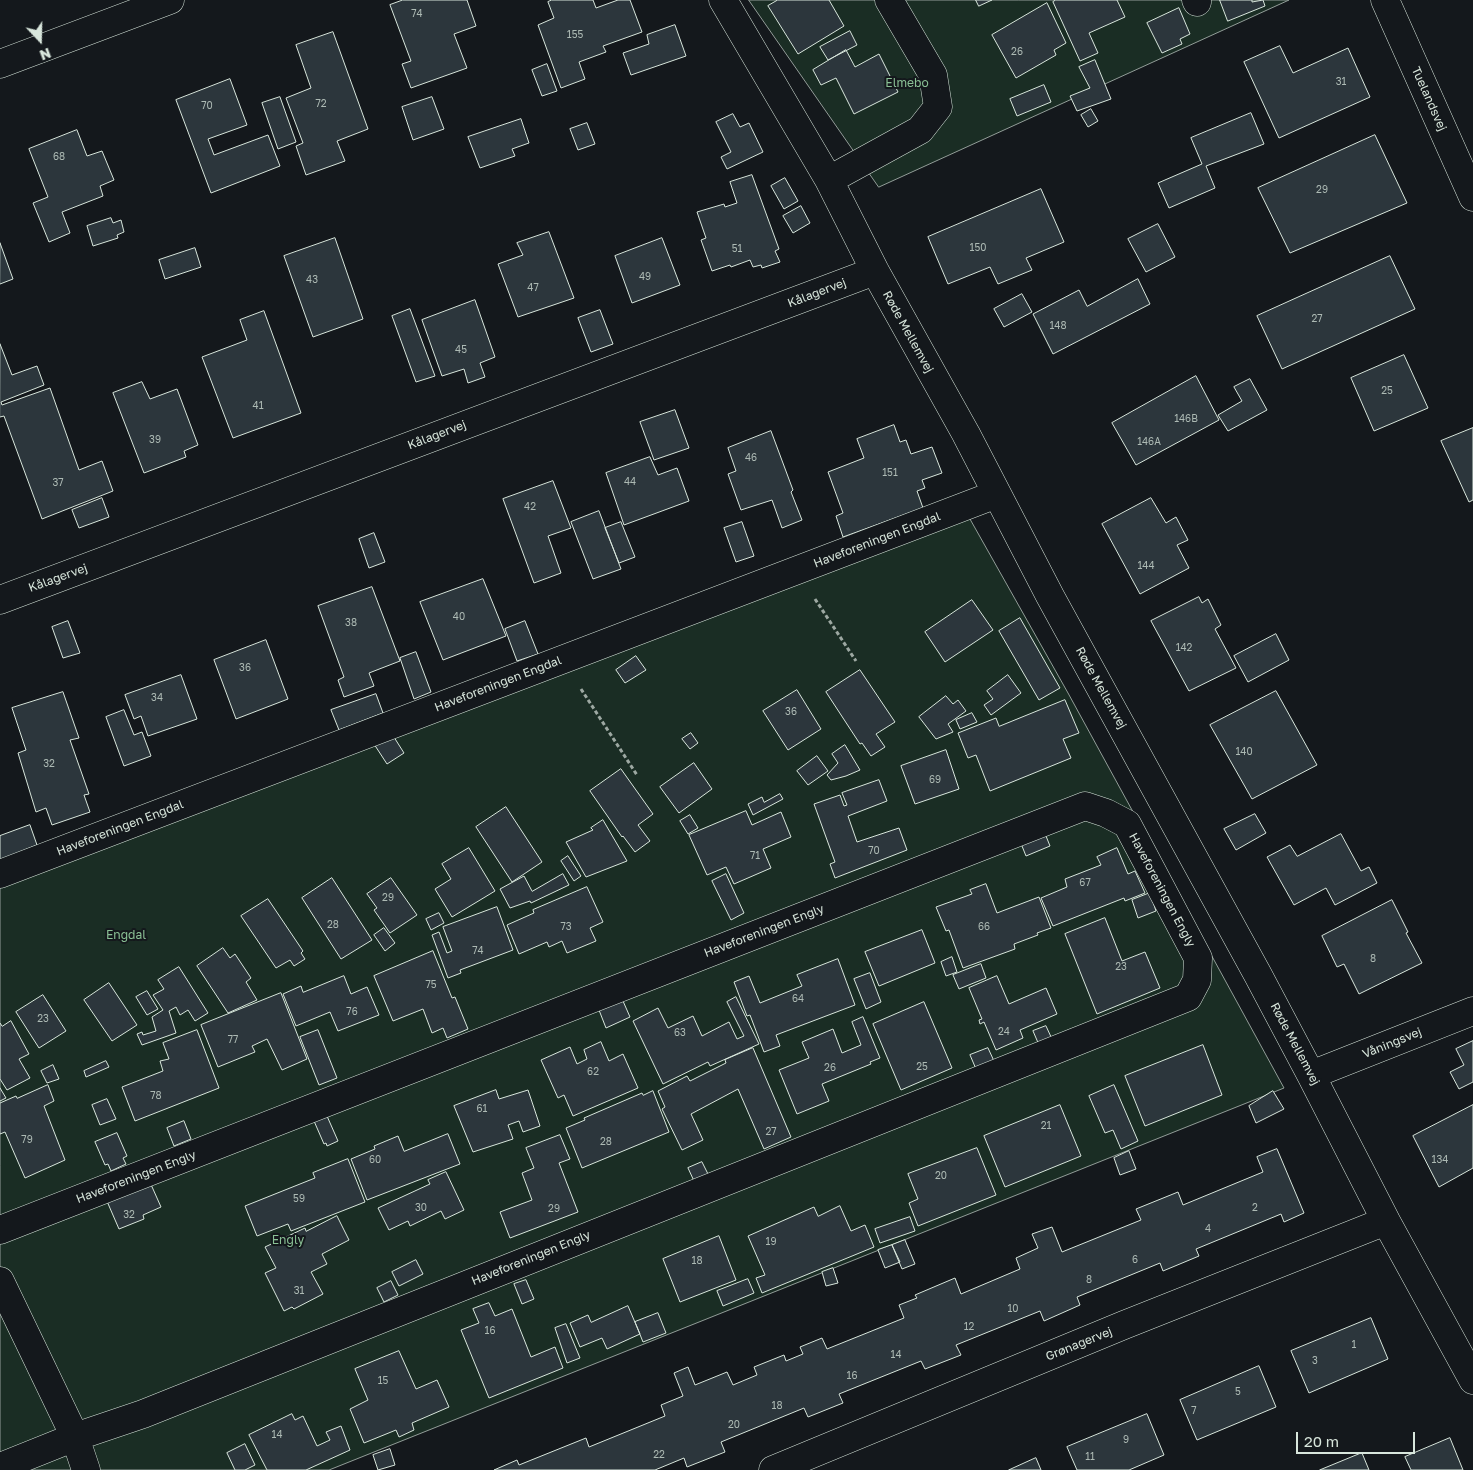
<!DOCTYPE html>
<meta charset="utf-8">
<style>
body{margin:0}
#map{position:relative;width:1473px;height:1470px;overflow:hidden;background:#14181c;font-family:"Golos Text",sans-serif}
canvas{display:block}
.north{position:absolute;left:15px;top:15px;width:50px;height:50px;-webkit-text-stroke:4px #14181c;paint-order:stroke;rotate:159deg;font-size:14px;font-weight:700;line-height:20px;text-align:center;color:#d8e6dc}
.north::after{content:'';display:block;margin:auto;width:18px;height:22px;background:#d8e6dc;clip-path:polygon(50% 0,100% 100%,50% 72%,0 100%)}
.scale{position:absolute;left:1296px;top:1432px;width:119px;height:22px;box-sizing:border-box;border:2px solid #d8e6dc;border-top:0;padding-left:6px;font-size:15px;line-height:18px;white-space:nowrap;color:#d8e6dc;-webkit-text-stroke:4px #14181c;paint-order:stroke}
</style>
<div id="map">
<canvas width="1473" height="1470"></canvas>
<div class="north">N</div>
<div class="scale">20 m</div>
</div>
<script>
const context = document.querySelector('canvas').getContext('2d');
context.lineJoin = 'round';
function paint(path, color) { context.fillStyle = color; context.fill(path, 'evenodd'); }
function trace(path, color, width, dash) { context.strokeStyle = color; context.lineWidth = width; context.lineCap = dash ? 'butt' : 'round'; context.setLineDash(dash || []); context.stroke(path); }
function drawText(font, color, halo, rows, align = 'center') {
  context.font = font + ' "Golos Text",sans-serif'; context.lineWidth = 4; context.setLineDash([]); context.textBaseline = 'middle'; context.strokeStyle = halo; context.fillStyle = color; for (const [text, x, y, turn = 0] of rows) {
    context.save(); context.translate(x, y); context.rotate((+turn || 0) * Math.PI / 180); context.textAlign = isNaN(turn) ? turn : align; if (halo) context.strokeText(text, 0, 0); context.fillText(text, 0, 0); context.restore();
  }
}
const green = new Path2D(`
 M749 0H1289L879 187Z
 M957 496 1068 693 1284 1088 329 1470H0V862Z`);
paint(green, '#1a2d24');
trace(green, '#939e99', 1);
const building = new Path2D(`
 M403 0H467L476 26 454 34 467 68 411 88 402 64 411 61 390 5Z
 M552 0H593L596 8 618 0H630L642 32 603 46 606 52 579 62 585 79 561 88 538 25 554 18 548 2Z
 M778 0H829L844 26 798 54 768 6Z
 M976 0H992L979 6Z
 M1056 0H1117L1125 17 1089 33 1098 53 1080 61 1053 2Z
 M1220 0H1252V2L1263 0 1265 6 1228 21Z
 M1047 3 1066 43 1054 50 1056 55 1016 78 992 35Z
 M1179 8 1190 34 1180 39 1182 44 1162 53 1147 23Z
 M675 25 686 56 631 75 623 53 649 44 647 35Z
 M850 31 857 45 828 60 820 47Z
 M333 32 368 129 337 141 345 161 306 175 296 146 303 143 286 98 311 88 296 45Z
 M1280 46 1293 73 1348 48 1370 97 1279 138 1244 62Z
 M846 50 855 67 879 54 898 92 854 114 836 78 821 85 813 70Z
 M1095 60 1111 99 1077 111 1070 96 1090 88 1079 67Z
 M547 64 557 91 542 96 532 70Z
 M230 79 247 125 208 139 214 155 268 135 280 166 211 193 176 100Z
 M1044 85 1051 102 1017 116 1010 99Z
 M280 97 296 142 278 149 262 103Z
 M432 97 444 129 413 140 402 107Z
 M1091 109 1098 121 1088 127 1081 115Z
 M1251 113 1264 144 1206 166 1215 188 1169 208 1158 183 1202 164 1191 138Z
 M733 114 740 127 749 123 763 152 727 169 721 157 731 152 716 122Z
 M521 119 529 143 512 149 515 156 480 168 468 137Z
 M587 123 595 144 578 150 570 129Z
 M77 130 87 156 102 151 114 180 100 186 103 196 62 212 70 233 49 242 33 203 48 197 29 149Z
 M1375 135 1407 203 1290 253 1258 188Z
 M752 175 779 249 775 251 780 262 762 268 761 265 753 267 750 260 731 267 730 265 712 271 701 240 706 238 697 212 724 204 725 207 737 203 730 182Z
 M785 178 798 201 784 209 771 186Z
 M1041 189 1064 242 1026 258 1032 270 998 284 990 267 948 284 928 237Z
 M801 206 810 223 793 233 783 216Z
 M111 218 113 223 121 220 124 232 117 235 118 238 93 246 87 226Z
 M1158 224 1175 257 1146 272 1128 239Z
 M549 232 574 298 518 317 498 264 523 255 517 243Z
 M335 238 363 319 313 337 284 256Z
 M662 238 680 285 632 303 615 256Z
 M0 243 13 279 0 284Z
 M195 248 201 267 165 279 159 260Z
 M1390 256 1415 309 1282 369 1257 316Z
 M1138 279 1150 304 1053 354 1033 314 1079 290 1087 306Z
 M1022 294 1032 312 1004 327 994 309Z
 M475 300 495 357 480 363 485 377 468 383 464 369 442 376 422 320Z
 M410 309 435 376 416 382 392 316Z
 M600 310 613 344 591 352 578 318Z
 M264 311 301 413 233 438 202 357 247 340 240 320Z
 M0 344 12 375 37 366 44 385 1 402 2 405 50 388 79 470 102 461 113 491 42 519 4 416 0 417Z
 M1404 355 1428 408 1374 431 1351 378Z
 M1196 376 1219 420 1136 465 1112 423Z
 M1250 379 1267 410 1228 431 1218 415 1242 401 1234 387Z
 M142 382 150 399 177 389 198 445 184 451 186 457 144 473 113 393Z
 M675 410 689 448 654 460 640 422Z
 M894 425 900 442 906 440 911 454 932 447 942 473 922 480 925 488 917 491 923 508 843 537 836 516 843 513 828 472 864 458 857 439Z
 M1473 428V500L1469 502 1441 441Z
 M771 431 793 490 791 492 802 520 782 528 772 500 741 510 728 474 736 471 728 448Z
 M650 457 658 475 677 468 689 501 624 525 606 473Z
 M553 481 571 528 548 536 561 573 534 583 503 499Z
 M102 498 109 517 79 528 72 510Z
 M1151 498 1166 523 1176 517 1188 540 1177 545 1189 568 1140 594 1102 524Z
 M599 511 621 569 593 579 571 522Z
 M621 522 635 557 619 563 605 528Z
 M742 522 754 556 736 562 724 528Z
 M374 533 385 562 369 568 359 539Z
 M483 579 506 636 443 660 420 602Z
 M372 587 400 661 369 673 374 686 344 697 338 680 344 677 318 606Z
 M1199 597 1202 603 1208 599 1221 625 1215 629 1236 668 1189 691 1151 621Z
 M972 600 993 630 945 662 925 632Z
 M1020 618 1060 688 1039 700 999 631Z
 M68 621 80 653 63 658 52 627Z
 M525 621 538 654 517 661 505 629Z
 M1276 634 1289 660 1248 682 1234 656Z
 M266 640 288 699 236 719 214 660Z
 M416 652 431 692 414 699 400 658Z
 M636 656 646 670 625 683 616 670Z
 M860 670 895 722 876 734 885 747 871 756 862 743 860 744 826 692Z
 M181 675 197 719 148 736 141 716 134 719 125 695Z
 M1008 675 1021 693 991 715 984 705 993 699 987 691Z
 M797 690 821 729 788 750 763 711Z
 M1276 691 1317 765 1252 799 1210 725Z
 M63 692 79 738 70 740 89 794 84 795 90 812 52 825 46 808 36 812 18 753 26 750 12 708Z
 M376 694 383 713 339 730 331 710Z
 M946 696 953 704 958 700 966 711 948 724 953 732 936 739 919 717Z
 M1065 700 1079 733 1063 739 1071 758 990 791 976 755 968 758 958 733 996 718 999 726Z
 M124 710 134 735 142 732 151 756 124 766 106 717Z
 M972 713 977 722 960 729 956 720Z
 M691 733 698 743 690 749 682 739Z
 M392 734 404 753 387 764 374 744Z
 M845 745 860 770 846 776 831 780 827 775 838 763 832 754Z
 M946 750 959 789 915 804 901 766Z
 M817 756 828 771 808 785 797 771Z
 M694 763 712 789 679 813 660 787Z
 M621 769 653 814 638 825 650 841 635 852 623 836 622 837 590 791Z
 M879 780 887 801 848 816 857 842 899 828 907 850 835 878 830 864 835 862 814 804 840 795 844 806 847 805 842 793Z
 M780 794 783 799 753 815 748 804 762 797 764 802Z
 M506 807 542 862 512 882 476 827Z
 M746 811 752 825 781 812 791 837 763 849 771 868 734 884 726 867 707 875 689 835Z
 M1255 814 1266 833 1236 850 1224 829Z
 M690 815 698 828 688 834 680 821Z
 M603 820 627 861 586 877 566 842 593 830 591 828Z
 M30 825 37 845 0 860V836Z
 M1044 831 1050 846 1026 856 1020 841Z
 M1341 834 1361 871 1369 867 1377 883 1335 905 1326 888 1294 905 1267 857 1290 845 1297 856Z
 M469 848 495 891 452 917 435 889 451 879 442 864Z
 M1117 848 1128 874 1135 871 1145 893 1125 901 1124 898 1053 926 1041 898 1067 887 1065 879 1101 865 1097 857Z
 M568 856 581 876 574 881 561 861Z
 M563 874 569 885 531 903 530 901 510 908 500 889 524 876 532 891Z
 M726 874 744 913 731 920 712 881Z
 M332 878 372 940 341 959 302 898Z
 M391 878 417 915 390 933 374 910 377 908 367 894Z
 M986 884 997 913 1039 897 1051 928 1037 933 1038 935 1014 944 1015 949 963 968 949 930 946 931 936 907 972 894 970 890Z
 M587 887 603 922 590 928 596 941 567 953 562 941 549 947 547 942 519 954 507 925 534 913 533 910Z
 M1150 893 1156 911 1138 918 1132 900Z
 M268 899 303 951 301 953 305 959 294 966 290 960 276 968 241 916Z
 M1392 900 1408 932 1406 933 1422 963 1359 994 1344 964 1337 967 1322 936Z
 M497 907 513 950 460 970 461 973 448 978 432 935 439 932 447 953 452 951 443 927Z
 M439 913 444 923 431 930 426 919Z
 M1105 918 1122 961 1145 952 1160 988 1097 1014 1065 934Z
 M384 928 395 943 385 951 374 935Z
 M922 930 935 963 879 986 865 952Z
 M223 948 230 958 235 954 251 978 246 982 257 1000 228 1013 197 966Z
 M433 951 452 998 455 997 468 1029 447 1038 443 1028 432 1033 423 1009 393 1021 374 976Z
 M952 957 957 972 946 976 941 962Z
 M838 959 855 1005 776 1035 780 1046 764 1052 750 1015 747 1016 734 982 749 976 760 1003 802 986 797 975Z
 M981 964 986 978 959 989 953 975Z
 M179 967 208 1013 195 1021 188 1010 180 1015 176 1007 169 1011 176 1033 142 1045 137 1034 142 1032 143 1035 156 1031 152 1017 163 1010 153 995 164 989 158 980Z
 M870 973 881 1002 866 1009 854 979Z
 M344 976 351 994 367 987 379 1015 338 1031 330 1012 296 1026 283 994 301 986 303 992Z
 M997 976 1009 1004 1046 988 1057 1014 1020 1030 1023 1038 996 1050 984 1022 980 1024 979 1020 982 1019 969 988Z
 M109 983 137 1025 112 1041 84 1000Z
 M147 991 158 1009 147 1015 136 997Z
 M281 993 307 1059 282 1070 267 1039 252 1046 255 1052 218 1067 201 1025Z
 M43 995 66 1031 39 1048 16 1012Z
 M736 997 759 1044 710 1066 708 1062 663 1084 633 1021 658 1008 668 1028 693 1016 702 1036 729 1022 737 1039 744 1036 727 1002Z
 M623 1001 630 1017 606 1028 599 1010Z
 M924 1002 952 1068 901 1090 873 1024Z
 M863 1017 880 1058 870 1062 871 1064 822 1084 829 1101 797 1114 779 1070 809 1058 802 1042 833 1029 842 1053 861 1045 852 1022Z
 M11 1021 29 1054 19 1059 30 1078 7 1090 0 1079V1023L2 1026Z
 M1046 1026 1052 1039 1039 1045 1033 1031Z
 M197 1030 219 1088 135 1121 122 1087 163 1071 160 1061 169 1059 163 1043Z
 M318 1030 337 1078 319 1085 300 1037Z
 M1473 1041V1082L1459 1089 1450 1072 1464 1065 1456 1049Z
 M601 1042 609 1061 623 1054 638 1088 573 1116 564 1095 558 1098 541 1060 570 1047 577 1064 587 1059 584 1050Z
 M1203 1045 1222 1095 1145 1126 1125 1076Z
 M753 1048 791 1137 764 1149 738 1089 691 1114 703 1140 682 1150 662 1109 665 1107 658 1091 687 1076 690 1081 726 1063 725 1060Z
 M988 1048 994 1061 976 1069 970 1055Z
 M106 1061 109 1067 86 1077 84 1071Z
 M53 1065 59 1079 47 1083 41 1071Z
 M48 1085 54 1101 44 1106 65 1160 25 1178 5 1132 0 1134V1103L16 1096 17 1098Z
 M1114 1085 1138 1141 1121 1149 1113 1130 1105 1133 1089 1096Z
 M0 1088 6 1098 0 1101Z
 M496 1090 499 1099 528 1090 540 1126 523 1132 519 1121 508 1125 513 1139 473 1152 454 1106Z
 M653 1091 669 1132 582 1168 566 1128 585 1120 584 1118 642 1093 643 1095Z
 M1273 1091 1284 1109 1256 1123 1249 1106Z
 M107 1099 116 1119 100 1125 92 1105Z
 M1060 1105 1081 1156 1005 1187 984 1136Z
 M1473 1105V1168L1439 1187 1413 1136Z
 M327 1116 338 1141 327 1146 326 1143 324 1144 314 1121Z
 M184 1121 191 1139 174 1146 167 1128Z
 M117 1133 127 1156 123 1158 126 1164 111 1171 108 1164 105 1165 95 1142Z
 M448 1134 460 1164 367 1200 351 1159 375 1149 374 1146 398 1136 404 1151Z
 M560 1135 570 1159 559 1163 578 1212 510 1238 500 1212 532 1200 522 1173 534 1168 526 1148Z
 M977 1148 996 1195 918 1226 909 1203 918 1199 908 1174Z
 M1277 1149 1304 1213 1284 1222 1281 1214 1196 1249 1199 1256 1163 1271 1160 1263 1077 1297 1080 1305 1044 1321 1040 1311 956 1345 961 1355 925 1369 921 1361 839 1394 843 1403 808 1417 804 1408 721 1442 725 1452 687 1467 684 1458 655 1470H494L517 1460 519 1465 586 1438 589 1447 665 1416 661 1405 683 1396 674 1373 688 1367 695 1385 727 1372 733 1385 757 1375 754 1367 784 1355 786 1361 803 1354 800 1347 822 1338 827 1349 904 1318 899 1305 917 1298 915 1295 955 1278 961 1294 1020 1269 1016 1258 1038 1248 1032 1234 1052 1227 1062 1252 1141 1220 1136 1209 1178 1192 1183 1205 1263 1172 1257 1157Z
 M1129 1151 1136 1169 1120 1175 1114 1158Z
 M348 1159 365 1202 291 1231 288 1224 257 1236 245 1206 315 1178 313 1173Z
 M702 1162 708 1174 694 1181 688 1168Z
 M446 1172 464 1210 445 1219 441 1211 410 1226 408 1221 389 1230 378 1208 430 1184 428 1180Z
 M149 1180 161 1207 143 1215 144 1219 119 1229 106 1199Z
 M840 1206 851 1231 865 1225 874 1247 762 1293 756 1278 765 1275 748 1236 814 1207 818 1216Z
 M337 1216 349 1240 322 1254 327 1264 311 1272 323 1294 294 1309 292 1307 284 1311 265 1273 276 1268 265 1247 305 1228 306 1231Z
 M910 1217 915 1231 880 1243 875 1229Z
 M719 1236 736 1280 680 1302 663 1259Z
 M905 1240 915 1264 902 1269 892 1245Z
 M892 1245 900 1262 885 1268 878 1250Z
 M416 1260 423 1274 399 1286 392 1272Z
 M833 1268 838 1283 826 1286 822 1272Z
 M748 1279 754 1293 723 1306 717 1291Z
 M526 1280 534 1299 522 1304 514 1284Z
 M391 1281 398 1295 384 1302 377 1288Z
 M489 1303 495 1316 512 1309 531 1357 555 1347 563 1368 489 1398 461 1330 479 1323 473 1309Z
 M628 1306 640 1334 607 1349 602 1338 580 1347 570 1323 588 1315 591 1322Z
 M658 1313 666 1333 643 1342 635 1322Z
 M1371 1318 1388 1359 1309 1393 1291 1351Z
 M566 1324 580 1358 567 1363 555 1328Z
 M399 1351 416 1389 437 1380 449 1407 412 1423 414 1430 399 1437 396 1430 364 1443 350 1409 368 1400 355 1369Z
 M1259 1366 1276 1407 1197 1440 1180 1400Z
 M292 1414 295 1420 303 1416 317 1446 330 1440 326 1432 341 1426 350 1450 306 1470H267L249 1435Z
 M1147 1414 1164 1455 1129 1470H1077L1067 1447Z
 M1450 1438 1463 1470H1411L1405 1457Z
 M245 1444 255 1465 245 1470H235L227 1453Z
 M390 1449 395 1465 378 1470 373 1455Z
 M1362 1453 1369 1470H1320Z
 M1036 1458 1041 1470H1009Z`);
paint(building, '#2c363c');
trace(building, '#d8e6dc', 1);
const minor = new Path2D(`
 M723 0 829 180 875 271 966 434 1050 596 1258 975 1311 1075 1386 1221 1473 1380
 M1196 0 1197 2
 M1385 0 1473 197
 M0 64 170 0
 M829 180 920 130 938 107 933 75 889 0
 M0 600 875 271
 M0 874 997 494
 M1311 1075 1473 1011
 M0 1230 1085 806 1106 813 1127 824 1198 958 1197 980 1188 997 143 1414 75 1437 0 1467
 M0 1281 75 1437 86 1470
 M773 1470 1124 1325 1386 1221`);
trace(minor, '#d8e6dc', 29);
trace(new Path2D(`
 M815 599 856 661
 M581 689 637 775`), '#9da8a2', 3, [4, 2.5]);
trace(minor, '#14181c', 28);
drawText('10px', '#adbab4', null, [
 ["74",417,14],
 ["155",575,35],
 ["26",1017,52],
 ["31",1341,82],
 ["72",321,104],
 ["70",207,106],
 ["68",59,157],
 ["29",1322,190],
 ["150",978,248],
 ["51",737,249],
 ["49",645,277],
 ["43",312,280],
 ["47",533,288],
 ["27",1317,319],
 ["148",1058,326],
 ["45",461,350],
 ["25",1387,391],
 ["41",258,406],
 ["146B",1186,419],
 ["39",155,440],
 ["146A",1149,442],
 ["46",751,458],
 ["151",890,473],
 ["44",630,482],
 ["37",58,483],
 ["42",530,507],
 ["144",1146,566],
 ["40",459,617],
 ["38",351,623],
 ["142",1184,648],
 ["36",245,668],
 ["34",157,698],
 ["36",791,712],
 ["140",1244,752],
 ["32",49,764],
 ["69",935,780],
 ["70",874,851],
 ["71",755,856],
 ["67",1085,883],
 ["29",388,898],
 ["28",333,925],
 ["73",566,927],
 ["66",984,927],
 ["74",478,951],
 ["8",1373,959],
 ["23",1121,967],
 ["75",431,985],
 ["64",798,999],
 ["76",352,1012],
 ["23",43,1019],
 ["24",1004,1032],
 ["63",680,1033],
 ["77",233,1040],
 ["25",922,1067],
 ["26",830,1068],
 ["62",593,1072],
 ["78",156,1096],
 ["61",482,1109],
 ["21",1046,1126],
 ["27",771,1132],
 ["79",27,1140],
 ["28",606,1142],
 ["60",375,1160],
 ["134",1440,1160],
 ["20",941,1176],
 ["59",299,1199],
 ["30",421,1208],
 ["2",1255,1208],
 ["29",554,1209],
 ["32",129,1215],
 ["4",1208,1229],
 ["19",771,1242],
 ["6",1135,1260],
 ["18",697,1261],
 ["8",1089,1280],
 ["31",299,1291],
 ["10",1013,1309],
 ["12",969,1327],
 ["16",490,1331],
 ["1",1354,1345],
 ["14",896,1355],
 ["3",1315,1361],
 ["16",852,1376],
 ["15",383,1381],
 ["5",1238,1392],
 ["18",777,1406],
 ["7",1194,1411],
 ["20",734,1425],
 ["14",277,1435],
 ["9",1126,1440],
 ["22",659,1455],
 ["11",1090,1457]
]);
drawText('12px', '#8ac095', '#14181c', [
 ["Elmebo",907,83],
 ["Engdal",126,935],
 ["Engly",288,1240]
]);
drawText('12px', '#d8e6dc', '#14181c', [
 ["Tuelandsvej",1429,99,66],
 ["Kålagervej",817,293,-21],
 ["Røde Mellemvej",908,332,61],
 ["Kålagervej",437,435,-21],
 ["Haveforeningen Engdal",877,540,-21],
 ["Kålagervej",58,578,-20],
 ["Haveforeningen Engdal",498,684,-21],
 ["Røde Mellemvej",1101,688,61],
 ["Haveforeningen Engdal",120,828,-21],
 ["Haveforeningen Engly",1162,890,62],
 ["Haveforeningen Engly",764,931,-21],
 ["Våningsvej",1392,1043,-22],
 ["Røde Mellemvej",1295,1044,62],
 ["Haveforeningen Engly",136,1177,-21],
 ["Haveforeningen Engly",531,1258,-22],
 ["Grønagervej",1079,1344,-22]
]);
</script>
